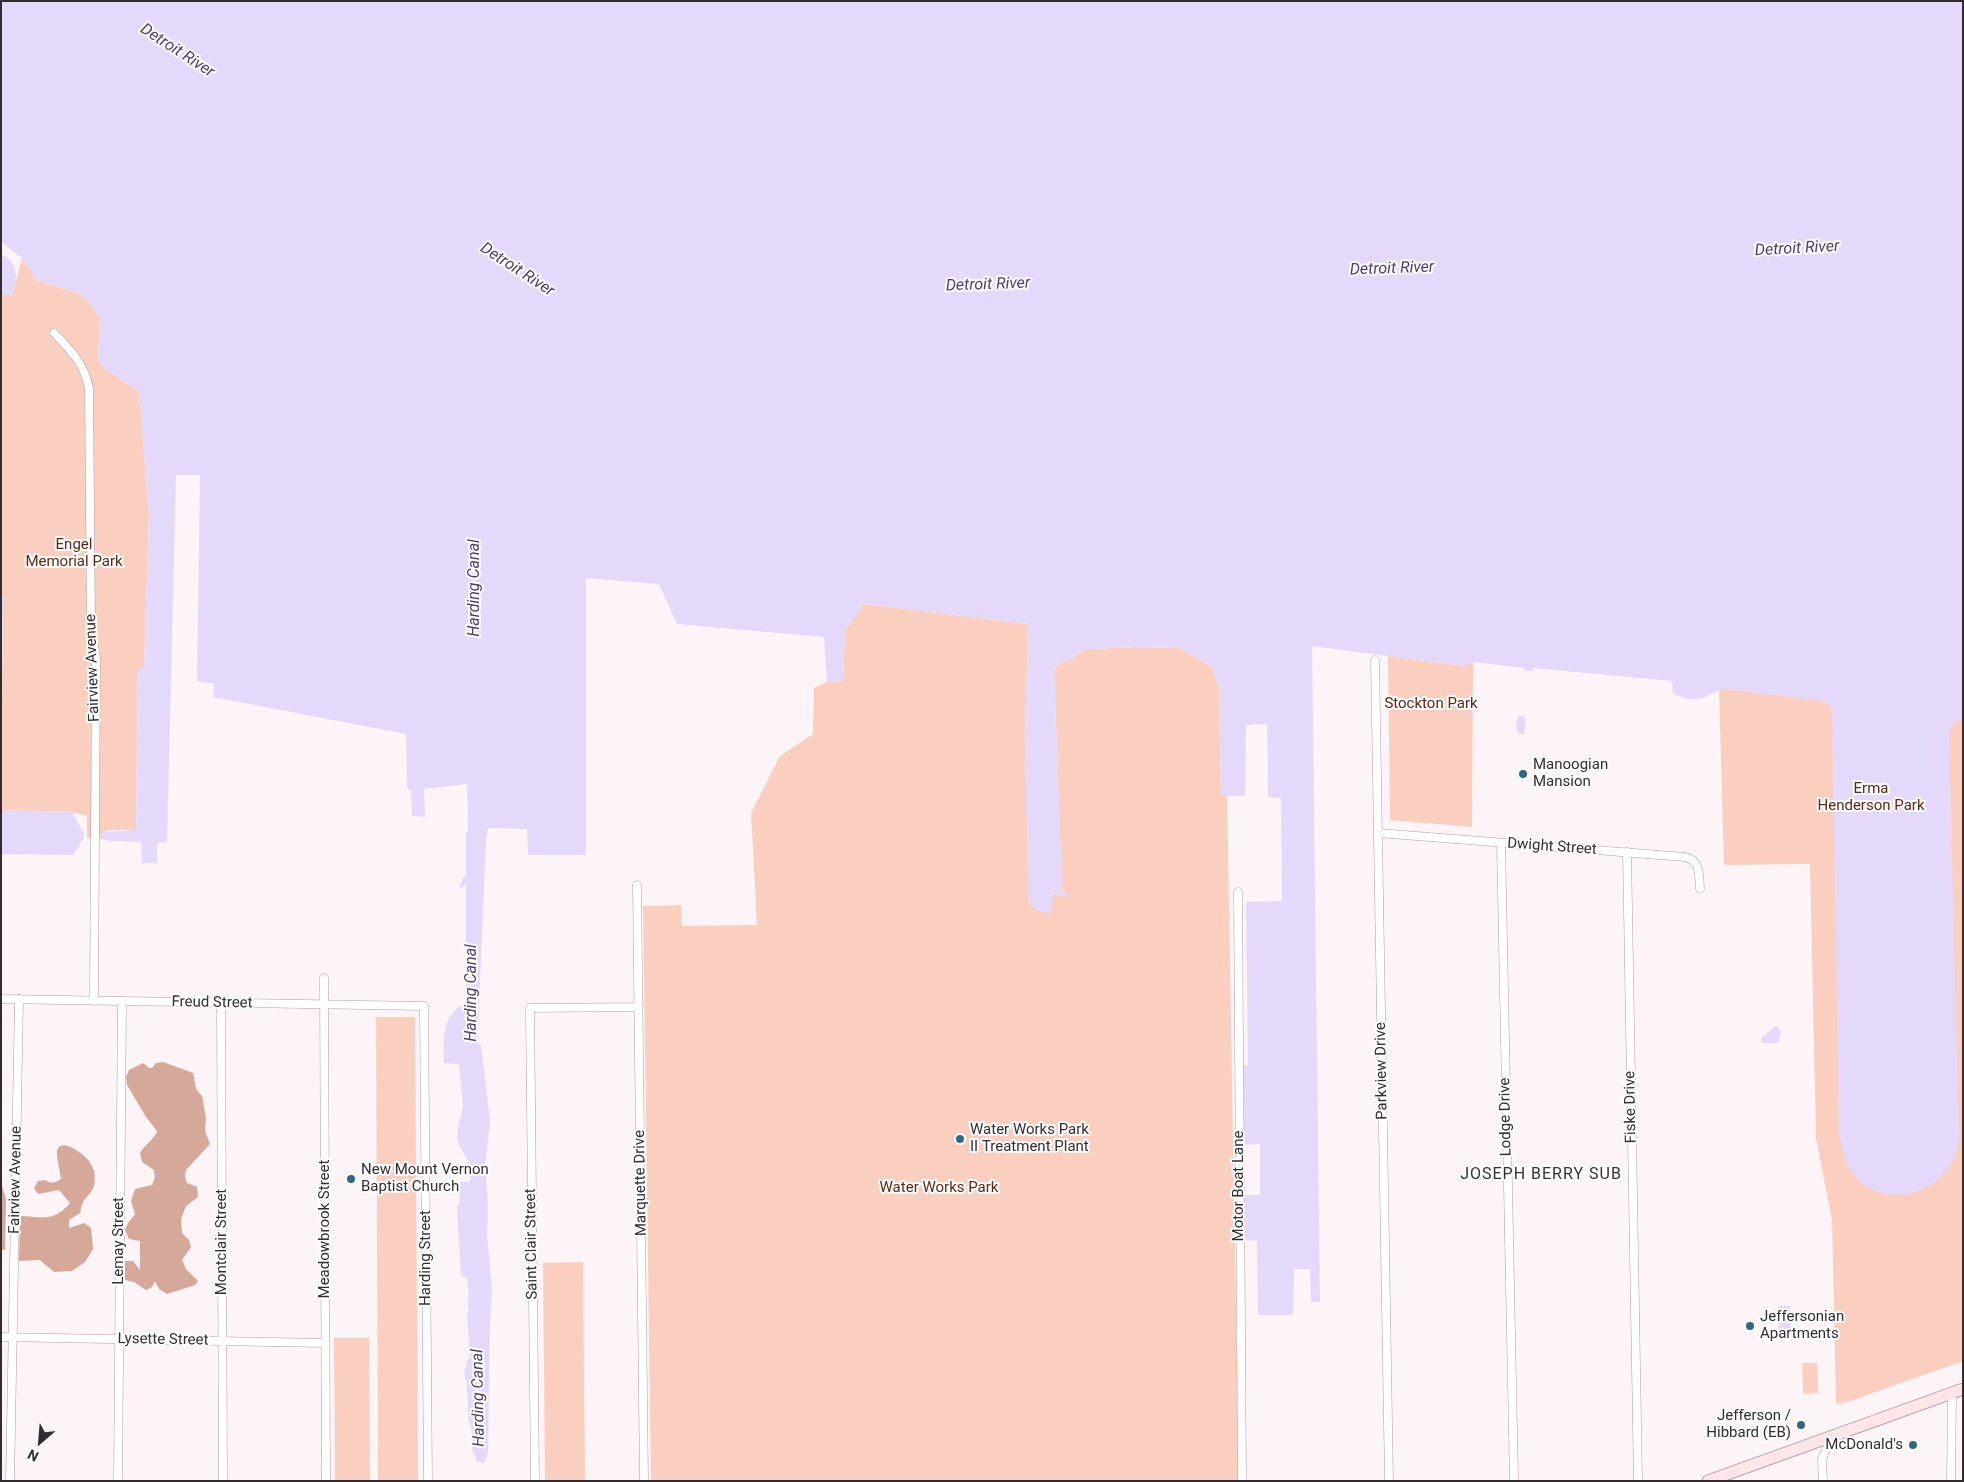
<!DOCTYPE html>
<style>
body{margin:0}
#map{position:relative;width:1964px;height:1482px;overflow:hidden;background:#fdf4f8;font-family:Roboto,sans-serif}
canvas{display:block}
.frame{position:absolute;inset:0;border:2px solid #332b2f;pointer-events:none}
.north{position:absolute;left:15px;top:1417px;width:50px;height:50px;-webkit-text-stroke:4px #fff;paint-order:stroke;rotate:207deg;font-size:14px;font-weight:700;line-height:20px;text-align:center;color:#332b2f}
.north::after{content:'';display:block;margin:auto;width:18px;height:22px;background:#332b2f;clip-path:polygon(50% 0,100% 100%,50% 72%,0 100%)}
</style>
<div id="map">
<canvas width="1964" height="1482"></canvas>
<div class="frame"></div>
<div class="north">N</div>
</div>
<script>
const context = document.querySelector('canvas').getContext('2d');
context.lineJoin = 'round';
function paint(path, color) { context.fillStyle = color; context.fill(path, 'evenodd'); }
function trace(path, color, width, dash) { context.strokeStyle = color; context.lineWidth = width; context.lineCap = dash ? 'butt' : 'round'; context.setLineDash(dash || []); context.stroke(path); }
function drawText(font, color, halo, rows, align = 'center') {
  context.font = font + ' Roboto,sans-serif'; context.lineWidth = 4; context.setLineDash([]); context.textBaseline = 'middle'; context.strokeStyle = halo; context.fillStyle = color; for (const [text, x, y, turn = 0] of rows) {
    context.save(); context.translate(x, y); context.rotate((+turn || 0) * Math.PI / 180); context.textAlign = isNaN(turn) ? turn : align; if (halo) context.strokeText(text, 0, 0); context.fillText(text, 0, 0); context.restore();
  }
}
paint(new Path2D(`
 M22 258 37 280 78 293 87 300 100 317 98 359 103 367 139 392 149 514 144 669H138L136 830H110L102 832V839L87 838V816L73 812 1 810 3 594H1V295H12Z
 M863 604 1028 624 1025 738 1029 904 1062 890 1054 671C1059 661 1065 660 1075 659L1078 653 1090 649 1134 647 1178 648 1205 662 1213 669 1219 687 1221 796H1227L1239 1481H651L643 906 681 905 682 926 757 925 751 813 780 756 813 734 814 688 827 682 843 681 845 629 858 614Z
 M1388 656 1464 666 1473 662 1472 827 1390 820Z
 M1719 689H1726L1963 717V1361L1850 1401 1836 1404 1832 1220 1816 1138 1810 864 1724 865Z
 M376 1017H415L418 1481H378Z
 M583 1262 585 1481H545L543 1263Z
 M334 1338H369L370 1481H335Z
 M1802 1363H1817L1818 1393 1803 1394Z`), '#facfc0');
paint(new Path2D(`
 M163 1062 193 1073 196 1089 202 1096 206 1118 205 1131 210 1144 186 1170 185 1177 187 1183 197 1187 198 1197 186 1206 181 1219 182 1233 189 1240 191 1247 182 1260 186 1269 198 1281 195 1285 167 1294 159 1289 155 1281 152 1287 146 1290 134 1282 125 1280V1261H133L140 1270V1241L129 1239 125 1230 128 1223 135 1214 131 1201 135 1189 152 1185 155 1177 154 1170 142 1162 140 1153C144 1145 154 1140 157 1131L146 1117 127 1085 126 1077 129 1070 143 1063 149 1068H152L156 1063Z
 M65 1145C83 1151 99 1165 94 1186 92 1193 86 1196 83 1202 81 1205 81 1210 80 1213L69 1220V1228L84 1223 91 1228 93 1249 85 1262 72 1271 54 1272 40 1260 19 1261 20 1216C43 1217 54 1222 70 1203L59 1190 38 1194 34 1188 38 1181 45 1180C51 1184 55 1183 61 1179L57 1156V1150L60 1146Z
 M1 1183 6 1199 5 1250H1Z`), '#d5a899');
paint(new Path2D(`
 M1 1H1963V719C1954 720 1951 727 1949 735L1959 1141C1957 1151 1954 1161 1948 1169 1925 1200 1874 1206 1851 1171 1844 1159 1842 1147 1839 1134L1832 712 1829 706 1823 701 1726 689C1718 689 1714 693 1707 696 1696 702 1682 699 1673 693L1672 681 1533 668V671H1525L1524 668 1473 662 1464 666 1312 646 1320 1302H1311L1310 1269H1294L1293 1315H1258L1257 1241 1243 1240V1195H1260V1144L1241 1145 1240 1066 1248 1065 1246 902 1282 901 1281 798 1268 797 1267 724 1246 725 1245 796H1221L1219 687 1213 669 1205 662 1178 648 1134 647 1090 649 1078 653 1075 659C1065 660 1059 661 1054 671L1062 890 1066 893 1065 897 1053 893 1051 913C1038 912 1030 910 1028 896L1025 738 1028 624 863 604 858 614 845 629 843 681 827 682 824 637 677 624 659 584 586 578V855H528L527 829 488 828 486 840 478 1030 479 1045H481L490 1122 485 1165 488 1204 487 1235 492 1288 490 1321 488 1453 484 1463 477 1462 472 1449 471 1429 468 1417 467 1384 464 1374 468 1358H470L467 1313 469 1312 467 1299H469L467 1278 461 1276 457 1205 460 1204 458 1182H470L471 1166 460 1147 457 1139 458 1128 463 1107 459 1064 444 1063C443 1042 442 1011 466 1004V883L462 888 459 886 466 874V833L468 830 467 784 424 789 425 817 412 816 411 791 407 788 406 734 213 697 214 684 197 681 200 475H176L167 842 157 843V863H142L141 842 109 841 102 839V832L136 830 138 669 144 668 149 514 139 392 103 367 98 359 100 317 87 300 78 293 37 280 22 258 1 242Z
 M1 254C20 264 17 278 12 295H1Z
 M1 594H3L1 737Z
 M1519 716H1523L1526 719 1524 734H1519C1515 730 1516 721 1519 716Z
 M1 810 73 812C82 838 93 826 73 855L1 854Z
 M1776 1026 1778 1027 1781 1033 1778 1043H1762L1761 1038Z
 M1778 1306H1790L1791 1336H1779Z`), '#e4d9fa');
const street = new Path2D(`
 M54 333C71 351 85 364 89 389L91 628 96 658 94 1001
 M1375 660 1389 1481
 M1378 833 1685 857C1701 860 1699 876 1700 889
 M1501 843 1514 1481
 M1627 852 1638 1481
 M637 885 644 1481
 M1238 892 1242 1481
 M324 978 326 1481
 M1 999 424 1006 428 1481
 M221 1004 223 1481
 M1 1337 325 1343
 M10 1481 19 999
 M118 1481 122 1001
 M535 1481 530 1008 639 1007
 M1823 1481 1822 1459 1832 1436
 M1951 1481 1952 1393`);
const secondary = new Path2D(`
 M1708 1481 1963 1389`);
trace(street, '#b19ca5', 9);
trace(secondary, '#b19ca5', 13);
trace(street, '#fff', 8);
trace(secondary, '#fee5e7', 11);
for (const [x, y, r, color] of [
 [1523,774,5,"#2c6980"],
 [960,1139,5,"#2c6980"],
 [351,1179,5,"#2c6980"],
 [1750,1326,5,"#2c6980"],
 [1801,1425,5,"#2c6980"],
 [1913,1445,5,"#2c6980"]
]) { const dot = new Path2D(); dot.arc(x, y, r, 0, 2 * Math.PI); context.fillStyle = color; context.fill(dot); trace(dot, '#fff', 2); }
drawText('15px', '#5e2612', '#fff', [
 ["Engel",74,545],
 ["Memorial Park",74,562],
 ["Stockton Park",1431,704],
 ["Erma",1871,789],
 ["Henderson Park",1871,806],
 ["Water Works Park",939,1188]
]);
drawText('15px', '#332b2f', '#fff', [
 ["Fairview Avenue",93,668,-92],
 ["Dwight Street",1552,847,4],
 ["Freud Street",212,1003,1],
 ["Parkview Drive",1382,1071,-91],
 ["Fiske Drive",1631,1107,-91],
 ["Lodge Drive",1506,1117,-91],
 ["Fairview Avenue",16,1180,-89],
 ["Marquette Drive",641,1183,-91],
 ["Motor Boat Lane",1239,1186,-90],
 ["Meadowbrook Street",325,1229,-90],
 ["Lemay Street",119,1241,-90],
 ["Montclair Street",222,1242,-90],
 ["Saint Clair Street",532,1244,-91],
 ["Harding Street",426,1258,-90],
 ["Lysette Street",163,1340,1]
]);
drawText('15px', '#332b2f', '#fff', [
 ["Manoogian",1533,765],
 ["Mansion",1533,782],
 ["Water Works Park",970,1130],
 ["II Treatment Plant",970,1147],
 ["New Mount Vernon",361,1170],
 ["Baptist Church",361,1187],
 ["Jeffersonian",1760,1317],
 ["Apartments",1760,1334],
 ["Jefferson /",1791,1416,"right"],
 ["Hibbard (EB)",1791,1433,"right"],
 ["McDonald's",1903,1445,"right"]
], 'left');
drawText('italic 16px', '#4f3b6f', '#fff', [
 ["Detroit River",177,51,33],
 ["Detroit River",1797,249,-3],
 ["Detroit River",1392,269,-2],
 ["Detroit River",517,270,33],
 ["Detroit River",988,285,-2],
 ["Harding Canal",475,588,-90],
 ["Harding Canal",472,993,-90],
 ["Harding Canal",479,1398,-91]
]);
context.letterSpacing = '1px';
drawText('16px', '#3c2c33', '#fff', [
 ["JOSEPH BERRY SUB",1541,1175]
]);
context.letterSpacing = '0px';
</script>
